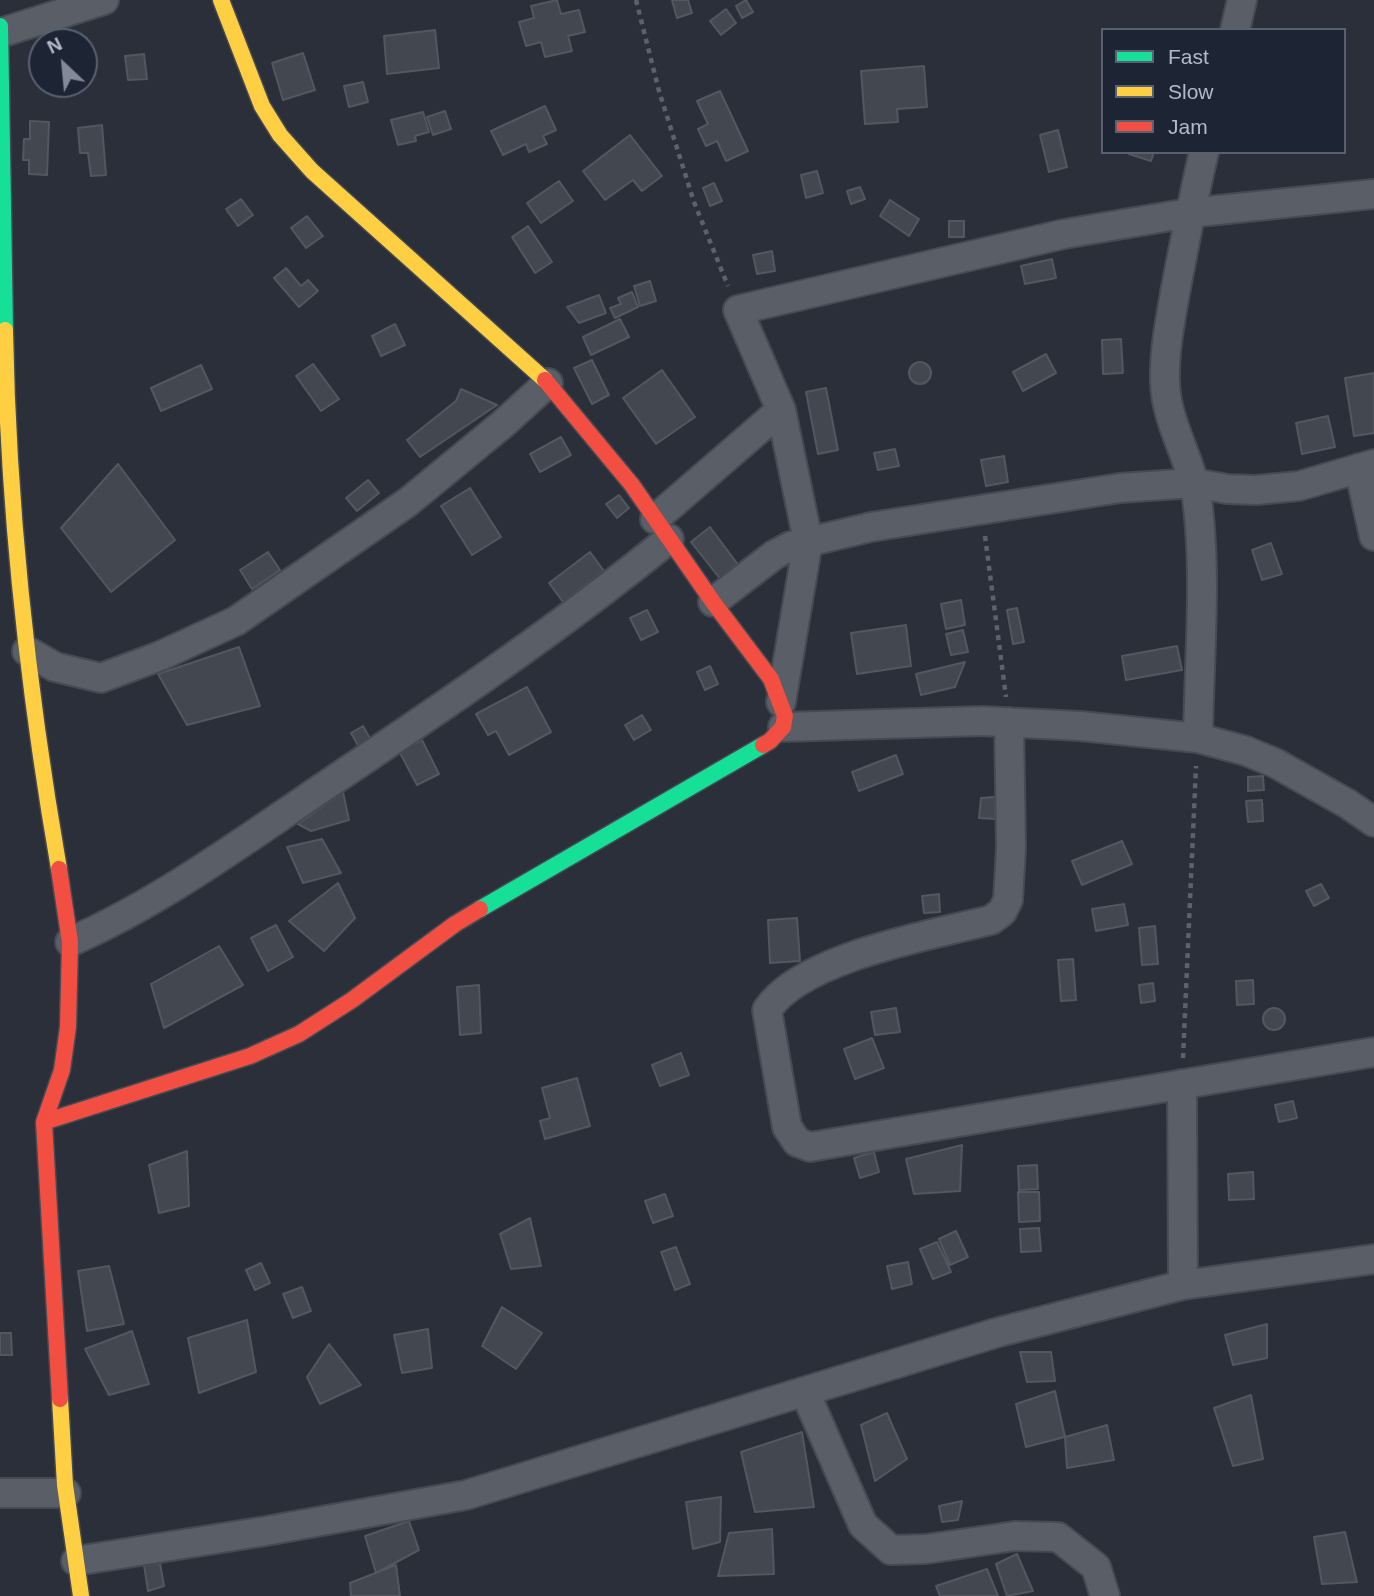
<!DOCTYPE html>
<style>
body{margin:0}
#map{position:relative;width:1374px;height:1596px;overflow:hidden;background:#2a2f39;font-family:Helvetica,sans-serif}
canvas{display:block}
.legend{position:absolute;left:1101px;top:28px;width:245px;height:126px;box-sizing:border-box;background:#1d2434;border:2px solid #596070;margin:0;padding:9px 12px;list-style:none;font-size:21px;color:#b4bac9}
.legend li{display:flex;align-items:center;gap:14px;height:35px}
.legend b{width:35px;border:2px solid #596070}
.north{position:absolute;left:28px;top:28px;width:70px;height:70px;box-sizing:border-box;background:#1d2434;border:2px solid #596070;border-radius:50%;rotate:334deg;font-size:19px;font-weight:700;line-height:28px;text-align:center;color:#b4bac9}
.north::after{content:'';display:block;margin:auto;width:24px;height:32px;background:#848997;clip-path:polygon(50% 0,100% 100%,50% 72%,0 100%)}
</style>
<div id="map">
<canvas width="1374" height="1596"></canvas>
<ul class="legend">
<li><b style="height:9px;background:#16e098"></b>Fast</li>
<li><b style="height:9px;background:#ffcf43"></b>Slow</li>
<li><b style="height:9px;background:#f24e42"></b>Jam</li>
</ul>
<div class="north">N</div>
</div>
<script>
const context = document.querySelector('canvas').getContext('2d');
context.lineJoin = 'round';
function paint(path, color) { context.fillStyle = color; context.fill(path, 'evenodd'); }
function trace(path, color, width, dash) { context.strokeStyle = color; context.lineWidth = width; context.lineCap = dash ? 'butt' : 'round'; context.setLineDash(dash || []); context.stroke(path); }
const building = new Path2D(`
 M557 0 561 14 579 10 585 32 568 36 572 51 545 57 541 42 526 46 519 22 534 18 531 6Z
 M672 0H688L692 13 677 18Z
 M746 0 753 12 742 18 736 6Z
 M726 9 736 23 721 35 710 21Z
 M435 30 439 68 387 74 384 36Z
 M303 53 315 90 283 100 272 63Z
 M144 54 147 79 128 80 125 56Z
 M924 66 927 107 897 109 898 122 865 124 861 71Z
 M363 82 368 102 349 107 344 86Z
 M720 91 748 151 726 161 717 141 706 146 698 129 708 124 697 101Z
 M545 106 556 130 543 136 547 144 529 152 526 144 503 155 491 131Z
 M445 111 451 129 433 135 427 117Z
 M423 112 429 132 415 136 416 141 398 145 391 120Z
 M30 121 49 122 47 175 29 174V160H23L24 139H30Z
 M102 125 106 175 91 176 88 153H80L78 128Z
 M1058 130 1067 167 1049 172 1040 135Z
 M630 135 662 176 642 191 633 180 605 200 583 171Z
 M1130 152H1154L1151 161 1129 154Z
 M817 171 823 193 806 198 801 175Z
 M559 181 573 201 541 223 527 203Z
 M714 183 722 201 710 206 703 188Z
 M860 187 865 199 851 204 847 191Z
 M241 199 253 215 238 226 226 209Z
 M890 200 919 219 909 236 880 216Z
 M307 216 323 236 306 248 291 228Z
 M949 221H964V237H949Z
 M528 226 552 262 535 273 512 237Z
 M772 251 775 271 757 274 753 255Z
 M1052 259 1056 278 1025 284 1021 266Z
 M286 268 301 286 308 280 318 291 299 307 274 278Z
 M650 281 656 301 640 306 634 286Z
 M632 292 638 307 615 318 610 308 621 304 618 298Z
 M599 295 606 313 579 323 567 307Z
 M620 319 629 337 591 355 583 337Z
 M395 324 405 345 381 356 372 336Z
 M1121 339 1123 373 1103 374 1102 340Z
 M1046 354 1056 373 1023 391 1013 372Z
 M592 360 609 395 592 404 574 368Z
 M909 373a11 11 0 1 1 22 0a11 11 0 1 1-22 0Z
 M313 364 339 399 321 411 296 376Z
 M201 365 212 389 161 411 151 388Z
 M662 370 695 417 656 444 623 398Z
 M1374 373V433L1354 436 1345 378Z
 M826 388 838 450 818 454 806 392Z
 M461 389 497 405 420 457 407 440 456 401Z
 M1328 416 1335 447 1302 454 1296 423Z
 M561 437 571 455 540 472 530 454Z
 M895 449 899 466 878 470 874 453Z
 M1004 456 1008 482 986 486 981 460Z
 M118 464 175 540 111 592 61 528Z
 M368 480 379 493 357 511 346 498Z
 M470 488 501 537 472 555 441 506Z
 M619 495 629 508 617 518 606 504Z
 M710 527 739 566 721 580 691 542Z
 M1271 543 1282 574 1262 580 1252 550Z
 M268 552 280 570 252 589 240 570Z
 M590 552 604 571 563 602 549 583Z
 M961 600 965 625 946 629 941 604Z
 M1017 608 1024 642 1013 644 1007 610Z
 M647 610 658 632 641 640 630 618Z
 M906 625 911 666 857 674 851 633Z
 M963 630 968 652 951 655 946 634Z
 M1177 646 1182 670 1126 680 1122 656Z
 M239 647 260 706 187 725 158 674Z
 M965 662 955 687 921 695 916 674Z
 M710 666 718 684 705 690 697 672Z
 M527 687 551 732 509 755 496 731 488 735 476 714Z
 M642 715 651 730 634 740 625 725Z
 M363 726 372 742 360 749 351 733Z
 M422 740 439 774 417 785 399 751Z
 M896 755 903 774 859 791 852 772Z
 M1263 776 1264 790 1248 791V777Z
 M343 792 349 820 311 831 298 824Z
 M995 797V819L979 818 981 798Z
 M1262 800 1263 821 1248 822 1246 801Z
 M322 839 341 873 303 883 287 847Z
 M1122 841 1132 864 1082 885 1072 861Z
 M338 883 355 918 324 951 289 921Z
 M1321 884 1329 898 1314 906 1306 891Z
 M939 894 940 912 924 913 922 896Z
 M1124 904 1128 925 1096 931 1092 909Z
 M797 918 800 961 770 963 768 920Z
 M276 925 293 957 268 971 251 938Z
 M1155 926 1158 964 1142 965 1139 928Z
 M219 946 243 985 164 1028 151 984Z
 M1073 959 1076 1000 1061 1001 1058 960Z
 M1253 980 1254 1004 1237 1005 1236 981Z
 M1153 983 1155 1001 1141 1003 1139 985Z
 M479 985 481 1033 460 1035 457 987Z
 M896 1008 900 1032 875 1035 871 1012Z
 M1263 1019a11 11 0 1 1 22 0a11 11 0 1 1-22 0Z
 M872 1038 884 1068 855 1079 844 1049Z
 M681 1053 689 1075 660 1086 652 1065Z
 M577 1078 590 1126 545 1139 540 1121 550 1118 542 1088Z
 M1293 1101 1297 1118 1279 1122 1275 1105Z
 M962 1145 960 1191 914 1194 906 1159Z
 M187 1151 189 1206 159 1213 149 1165Z
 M874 1152 879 1172 860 1178 854 1158Z
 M1037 1165 1038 1189 1019 1190 1018 1166Z
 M1253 1172 1254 1199 1229 1200 1228 1174Z
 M1018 1192H1039L1040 1221 1019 1222Z
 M665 1194 673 1216 653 1223 645 1201Z
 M530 1218 541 1266 511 1269 500 1234Z
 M1039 1228 1041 1251 1021 1252 1020 1229Z
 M956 1231 968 1257 950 1265 939 1239Z
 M937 1242 951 1272 933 1279 920 1249Z
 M676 1247 690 1284 675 1290 661 1252Z
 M908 1262 912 1284 892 1289 887 1266Z
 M261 1263 270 1283 255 1290 246 1270Z
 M109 1266 124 1324 87 1331 78 1271Z
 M302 1287 311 1311 293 1318 283 1294Z
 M502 1307 542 1333 516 1369 482 1346Z
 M247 1320 256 1372 199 1393 188 1338Z
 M1267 1324V1358L1233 1365 1225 1335Z
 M428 1329 432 1368 402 1373 394 1335Z
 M132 1331 149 1384 109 1395 85 1349Z
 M0 1333H11L12 1355H0Z
 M329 1344 361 1385 320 1404 307 1377Z
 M1020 1352H1051L1055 1381 1027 1382Z
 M1055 1391 1065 1437 1026 1447 1016 1404Z
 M1251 1395 1263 1459 1233 1466 1214 1408Z
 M887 1413 907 1459 875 1481 861 1425Z
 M1107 1425 1114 1460 1067 1468 1065 1437Z
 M802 1432 814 1507 755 1512 741 1452Z
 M721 1497 720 1542 693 1549 686 1502Z
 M962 1501 958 1520 942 1522 939 1506Z
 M409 1521 419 1550 376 1573 365 1536Z
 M772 1529 774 1574 718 1576 729 1533Z
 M1345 1532 1357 1582 1322 1584 1314 1537Z
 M1017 1554 1033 1591 1007 1596 996 1564Z
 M160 1563 164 1586 148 1591 144 1565Z
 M396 1565 400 1596H351L350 1583Z
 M987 1569 998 1596H940L936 1586Z`);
paint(building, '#434750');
trace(building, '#525760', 2);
const street = new Path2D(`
 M1235 30 1242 0
 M0 33 104 0
 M1359 468 1374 536
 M655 519 781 410
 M713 602 774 555 791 546 871 527 1120 488 1194 483 1227 489 1256 490 1299 486 1374 464
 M27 651 55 667 101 678 160 656 236 621 408 502 504 423 548 383
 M781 702 808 541 781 410 738 310 1064 234 1189 213 1374 194
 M1009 722 1011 848 1008 900 1002 912 991 920C932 935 801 957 767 1010L787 1127 797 1142 810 1147 1374 1052
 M783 727 982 721 1080 726 1198 738 1246 751 1275 763 1348 804 1374 822
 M1198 738C1199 662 1207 573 1197 499 1191 458 1166 423 1165 382 1164 352 1170 322 1175 293 1184 245 1193 199 1204 152
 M70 942C161 902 245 840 328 784 444 706 560 628 669 539
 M1182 1084 1183 1285
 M805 1392 863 1525 891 1550 926 1549 1015 1536 1058 1537 1096 1567 1105 1596
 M0 1493H66
 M76 1561 266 1531 466 1495 999 1332 1183 1285 1374 1259`);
const fast = new Path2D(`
 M0 26 5 330
 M480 909 763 745`);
const slow = new Path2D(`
 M221 0 262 106 280 135 312 171 545 380
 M5 330C8 510 28 691 59 869
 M60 1399 65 1485 81 1596`);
const jam = new Path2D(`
 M545 380 632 485 713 602 771 679 785 716 783 727 770 741 763 745
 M59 869 70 942 68 1027 62 1070 44 1122 60 1399
 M44 1122 250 1056 299 1034 352 1000 455 924 480 909`);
trace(street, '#464a52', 32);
trace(fast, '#464a52', 19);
trace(slow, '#464a52', 19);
trace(jam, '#464a52', 19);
trace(new Path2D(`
 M636 0 659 91 694 202 728 286
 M985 536 1006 697
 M1183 1058 1196 766`), '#5d626a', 4.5, [5, 5]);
trace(street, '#5a5e66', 28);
trace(fast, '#16e098', 16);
trace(slow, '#ffcf43', 16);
trace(jam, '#f24e42', 16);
</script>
